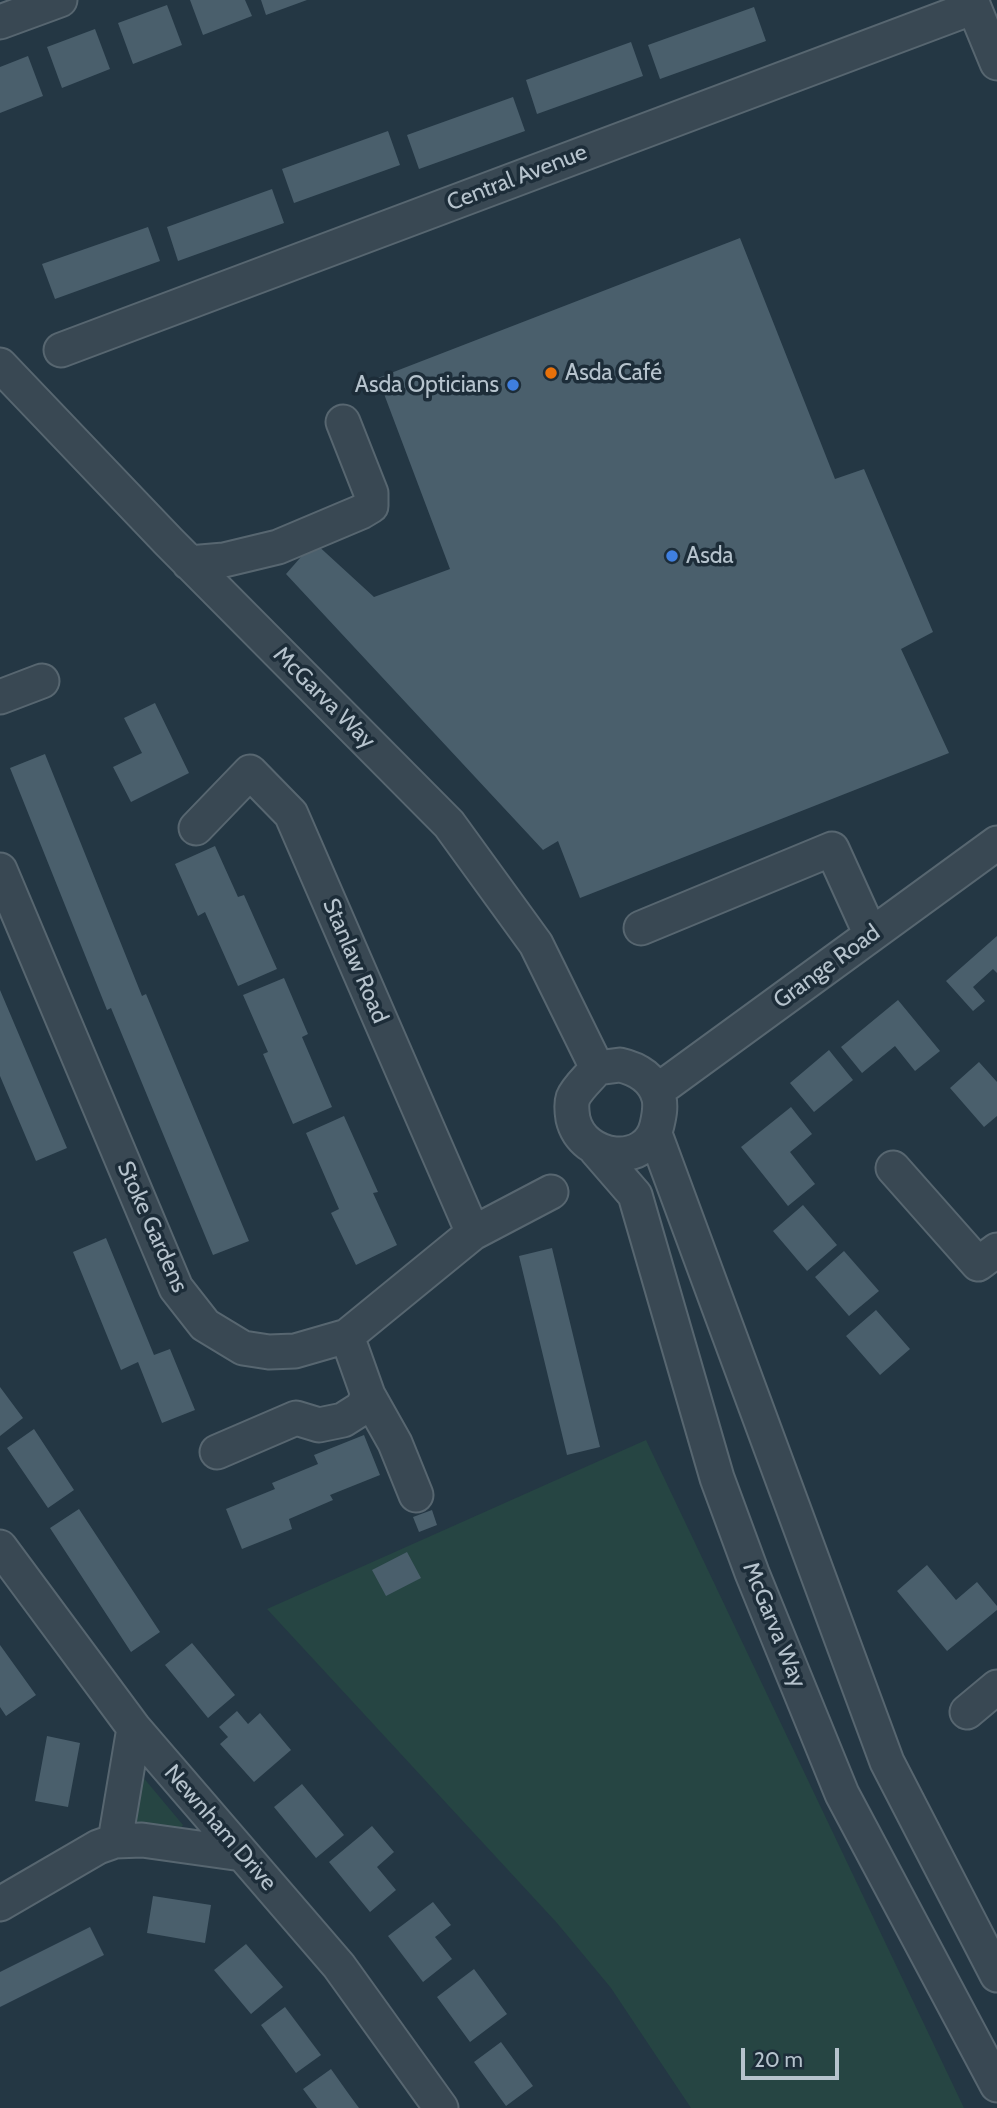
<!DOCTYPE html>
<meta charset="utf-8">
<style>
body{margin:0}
#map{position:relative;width:997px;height:2108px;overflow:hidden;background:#243744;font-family:Cabin,sans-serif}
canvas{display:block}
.scale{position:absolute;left:741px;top:2048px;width:98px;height:32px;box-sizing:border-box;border:4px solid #b6c3cd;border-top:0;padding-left:9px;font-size:21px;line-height:24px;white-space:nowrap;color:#b6c3cd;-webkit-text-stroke:5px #1d2d39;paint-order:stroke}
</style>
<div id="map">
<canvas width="997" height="2108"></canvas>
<div class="scale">20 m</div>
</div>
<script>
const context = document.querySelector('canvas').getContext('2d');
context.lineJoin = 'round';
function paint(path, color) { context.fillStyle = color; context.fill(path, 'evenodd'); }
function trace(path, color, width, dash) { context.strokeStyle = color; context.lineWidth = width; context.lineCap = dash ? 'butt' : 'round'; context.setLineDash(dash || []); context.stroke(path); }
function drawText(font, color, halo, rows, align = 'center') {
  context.font = font + ' Cabin,sans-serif'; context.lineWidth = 7; context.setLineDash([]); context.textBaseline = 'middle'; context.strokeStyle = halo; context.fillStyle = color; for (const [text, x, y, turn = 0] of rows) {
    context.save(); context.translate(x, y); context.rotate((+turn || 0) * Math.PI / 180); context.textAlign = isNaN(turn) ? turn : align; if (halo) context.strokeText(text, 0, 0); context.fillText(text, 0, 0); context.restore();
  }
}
paint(new Path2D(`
 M646 1440 964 2108H691L611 1988 557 1923 267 1609Z
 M137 1770 183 1825 179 1832 129 1823Z`), '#264543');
paint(new Path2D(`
 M190 0H245L252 16 203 35Z
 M261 0H307L266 15Z
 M167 5 182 45 133 64 118 23Z
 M754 7 766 41 660 79 648 45Z
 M95 29 110 69 62 88 47 47Z
 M631 42 643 76 537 114 526 80Z
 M28 56 43 96 0 113V67Z
 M513 97 525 131 419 169 407 135Z
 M388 131 400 165 294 203 282 169Z
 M272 189 284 223 178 261 167 227Z
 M148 227 160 261 55 299 42 264Z
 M740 238 835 479 864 469 933 632 901 649 949 753 580 898 558 841 543 850 286 574 314 542 374 597 450 569 378 378Z
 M155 703 189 773 131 802 113 767 142 753 124 718Z
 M45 754 142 996 146 994 249 1241 213 1255 111 1008 107 1010 10 768Z
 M215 846 238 897 244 895 277 969 238 986 205 912 198 916 175 864Z
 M997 936V973L993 969 973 987 985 1001 973 1011 946 981Z
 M284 978 308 1034 302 1037 332 1107 293 1124 263 1054 268 1052 243 995Z
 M0 990 67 1148 36 1161 0 1076Z
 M898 1000 940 1051 915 1071 895 1046 862 1073 841 1047Z
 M829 1050 853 1080 814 1112 790 1083Z
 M979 1062 997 1082V1116L984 1127 950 1088Z
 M791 1107 812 1134 790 1152 815 1184 788 1206 741 1147Z
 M344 1116 378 1192 373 1193 397 1245 356 1265 331 1213 339 1209 306 1133Z
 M803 1205 837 1245 807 1271 773 1231Z
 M106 1238 154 1355 170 1349 195 1410 162 1423 138 1362 121 1370 73 1252Z
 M552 1248 600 1447 567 1455 519 1256Z
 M844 1251 879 1291 849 1316 815 1277Z
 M876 1310 910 1349 880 1375 846 1336Z
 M0 1387 23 1418 0 1436Z
 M34 1429 74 1490 48 1508 7 1448Z
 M364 1435 380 1475 330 1495 333 1500 289 1519 292 1529 242 1549 226 1509 275 1489 272 1483 318 1464 314 1455Z
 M79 1509 160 1632 131 1652 50 1528Z
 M432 1510 437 1525 419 1532 413 1517Z
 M407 1552 421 1578 386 1596 372 1570Z
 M927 1565 956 1600 977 1582 997 1606V1610L947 1651 897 1591Z
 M192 1643 235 1695 208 1718 165 1665Z
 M0 1645 36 1695 6 1716 0 1707Z
 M237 1711 248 1724 260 1713 291 1750 254 1782 220 1744 228 1737 219 1727Z
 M47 1736 80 1743 68 1807 35 1801Z
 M302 1784 344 1835 316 1858 274 1807Z
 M372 1826 394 1852 377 1867 396 1890 370 1912 329 1862Z
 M153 1896 211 1905 205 1943 147 1933Z
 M433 1902 451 1925 435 1937 452 1959 423 1982 388 1936Z
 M90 1927 104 1955 0 2007V1972Z
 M246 1944 283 1987 251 2014 214 1970Z
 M474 1969 507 2014 470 2042 437 1997Z
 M285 2007 321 2055 296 2073 261 2025Z
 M501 2042 533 2086 506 2106 474 2062Z
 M331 2069 348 2093 359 2108H317L303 2089Z`), '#4a5f6c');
const minor = new Path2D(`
 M971 0 997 63
 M0 22 60 0
 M61 350 974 7
 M0 365 169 542 449 824 536 944 597 1068
 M189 563 224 560 278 547 361 512 371 506V493L343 422
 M0 697 42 681
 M196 828 250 772 291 814 473 1233
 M0 870 176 1288 205 1325 243 1348 269 1352 295 1351 347 1336 473 1233 551 1192
 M641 928 832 849 871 935
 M620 1065C638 1069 654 1079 659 1098 661 1108 659 1116 657 1125 647 1168 583 1161 573 1119 572 1113 571 1104 573 1098 577 1088 590 1077 597 1068Z
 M657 1091 997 843
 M655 1134 887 1762 997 1975
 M596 1150 635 1195 717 1478 752 1573 842 1794 997 2085
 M893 1168 978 1264 997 1250
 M368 1395 395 1443 416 1495
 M217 1452 296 1418 319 1425 343 1420 362 1408 368 1395 347 1336
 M0 1547 134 1728 339 1966 441 2108
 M967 1712 997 1687
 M115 1841 142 1840 242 1854
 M0 1904 98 1847 115 1841 134 1728`);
trace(minor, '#576670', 37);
trace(minor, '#394853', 33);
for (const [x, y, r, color] of [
 [551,373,7,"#e8710a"],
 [513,385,7,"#3f7fe0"],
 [672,556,7,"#3f7fe0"]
]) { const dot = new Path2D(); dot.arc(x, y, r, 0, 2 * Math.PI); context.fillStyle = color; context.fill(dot); trace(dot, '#1d2d39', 2.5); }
drawText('23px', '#b6c3cd', '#1d2d39', [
 ["Central Avenue",517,178,-21],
 ["McGarva Way",324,698,45],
 ["Stanlaw Road",355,961,67],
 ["Grange Road",827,967,-36],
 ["Stoke Gardens",152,1227,66],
 ["McGarva Way",774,1625,68],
 ["Newnham Drive",220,1828,49]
]);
drawText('23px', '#b6c3cd', '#1d2d39', [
 ["Asda Café",565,373],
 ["Asda Opticians",499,385,"right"],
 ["Asda",686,556]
], 'left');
</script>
